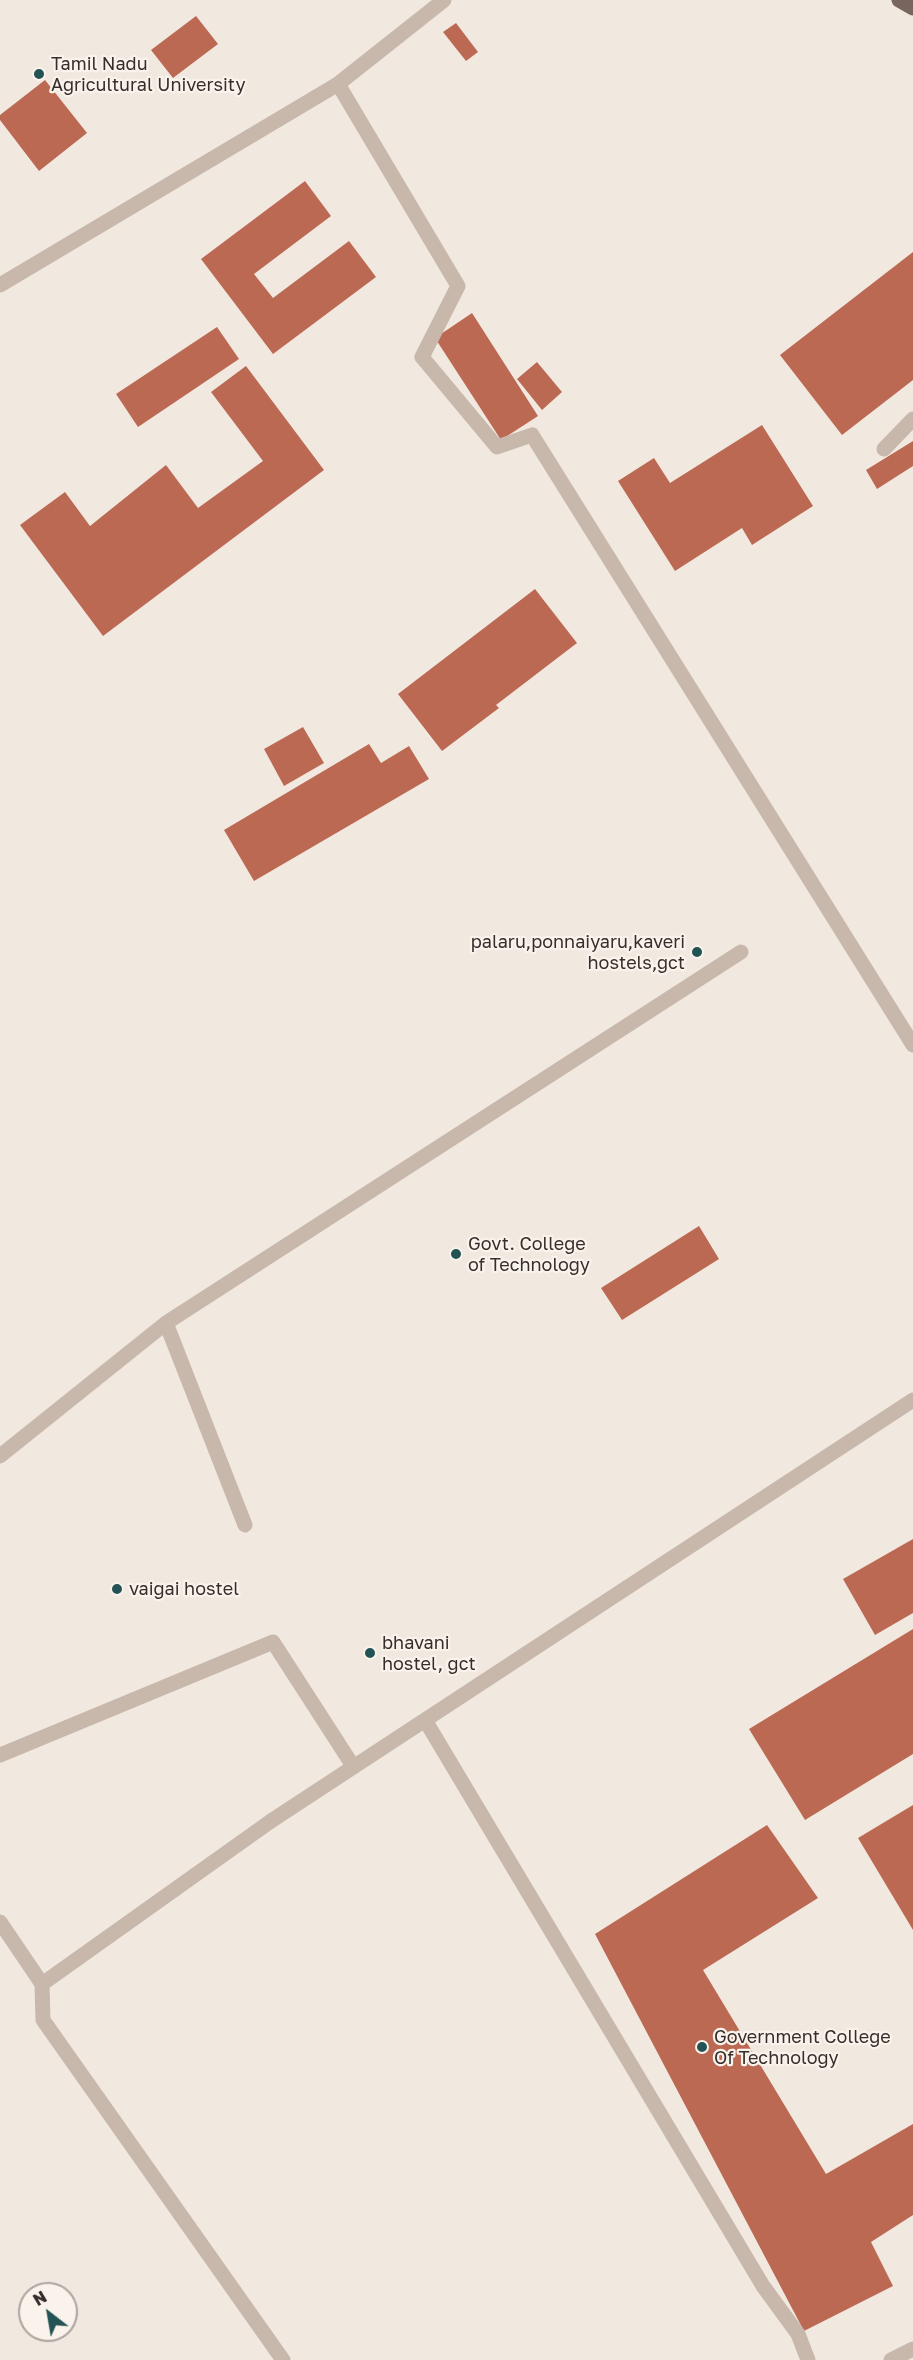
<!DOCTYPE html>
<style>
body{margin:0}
#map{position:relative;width:913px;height:2360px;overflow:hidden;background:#f1e8e0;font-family:"Golos Text",sans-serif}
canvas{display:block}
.north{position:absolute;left:18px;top:2282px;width:60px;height:60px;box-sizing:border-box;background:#f9f3ec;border:2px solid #aba49f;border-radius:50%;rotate:329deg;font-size:16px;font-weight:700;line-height:24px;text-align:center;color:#372e2b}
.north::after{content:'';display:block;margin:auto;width:21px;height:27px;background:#235355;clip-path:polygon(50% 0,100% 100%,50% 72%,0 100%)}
</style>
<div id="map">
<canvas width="913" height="2360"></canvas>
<div class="north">N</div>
</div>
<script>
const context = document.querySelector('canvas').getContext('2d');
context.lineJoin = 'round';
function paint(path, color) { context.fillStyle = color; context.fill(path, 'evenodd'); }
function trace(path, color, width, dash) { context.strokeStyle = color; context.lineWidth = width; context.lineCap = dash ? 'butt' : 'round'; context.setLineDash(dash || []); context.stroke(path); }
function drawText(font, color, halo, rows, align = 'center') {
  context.font = font + ' "Golos Text",sans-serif'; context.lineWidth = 4.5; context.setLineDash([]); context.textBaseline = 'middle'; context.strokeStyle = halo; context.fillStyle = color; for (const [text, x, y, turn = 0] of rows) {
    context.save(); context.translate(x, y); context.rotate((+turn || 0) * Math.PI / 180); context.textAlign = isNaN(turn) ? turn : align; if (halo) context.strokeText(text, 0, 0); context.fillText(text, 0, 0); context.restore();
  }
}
paint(new Path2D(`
 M196 16 218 44 173 78 151 50Z
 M456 23 478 52 466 61 443 32Z
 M45 80 87 133 39 171 0 120V115Z
 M305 181 331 216 254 274 273 298 349 241 376 277 273 354 201 259Z
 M913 252V380L842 435 780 355Z
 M472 313 538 416 501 440 435 338Z
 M217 327 239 359 138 427 116 394Z
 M537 362 562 392 542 410 517 379Z
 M246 366 324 470 103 636 20 525 65 492 90 526 166 465 198 508 263 461 211 392Z
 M762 425 813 506 752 545 742 528 675 571 618 481 654 458 670 483Z
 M913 441V466L877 489 866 470Z
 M535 589 577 643 496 705 499 708 442 751 398 694Z
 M303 727 324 763 284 786 264 749Z
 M369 744 381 763 409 746 429 779 254 881 224 830Z
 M699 1226 719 1259 622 1320 601 1288Z
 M913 1539V1613L875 1635 843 1579Z
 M913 1629V1754L805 1820 749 1729Z
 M913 1805V1930L858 1838Z
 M767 1825 818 1898 703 1970 826 2174 913 2124V2215L871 2242 893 2286 804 2331 595 1934Z`), '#bc6953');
trace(new Path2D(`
 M338 84 458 286 422 357 497 447 532 435 913 1045
 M0 285 338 84 444 0
 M884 449 913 419
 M166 1323 245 1525
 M0 1456 166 1323 741 952
 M425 1720 763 2286 798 2334 808 2360
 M0 1755 273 1642 353 1766
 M0 1922 42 1984
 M283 2360 43 2020 42 1984 271 1821 913 1400
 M891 2360 913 2349`), '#c8b8ac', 15);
trace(new Path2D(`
 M899 0 913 8`), '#78655d', 15);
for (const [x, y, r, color] of [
 [39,74,6,"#235355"],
 [697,952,6,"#235355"],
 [456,1254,6,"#235355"],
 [117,1589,6,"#235355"],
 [370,1653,6,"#235355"],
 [702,2047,6,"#235355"]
]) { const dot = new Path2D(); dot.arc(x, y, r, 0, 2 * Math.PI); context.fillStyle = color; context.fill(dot); trace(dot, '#f9f3ec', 2); }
drawText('18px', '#372e2b', '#f9f3ec', [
 ["Tamil Nadu",51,64],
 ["Agricultural University",51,85],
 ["palaru,ponnaiyaru,kaveri",685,942,"right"],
 ["hostels,gct",685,963,"right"],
 ["Govt. College",468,1244],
 ["of Technology",468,1265],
 ["vaigai hostel",129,1589],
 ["bhavani",382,1643],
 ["hostel, gct",382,1664],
 ["Government College",714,2037],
 ["Of Technology",714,2058]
], 'left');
</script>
